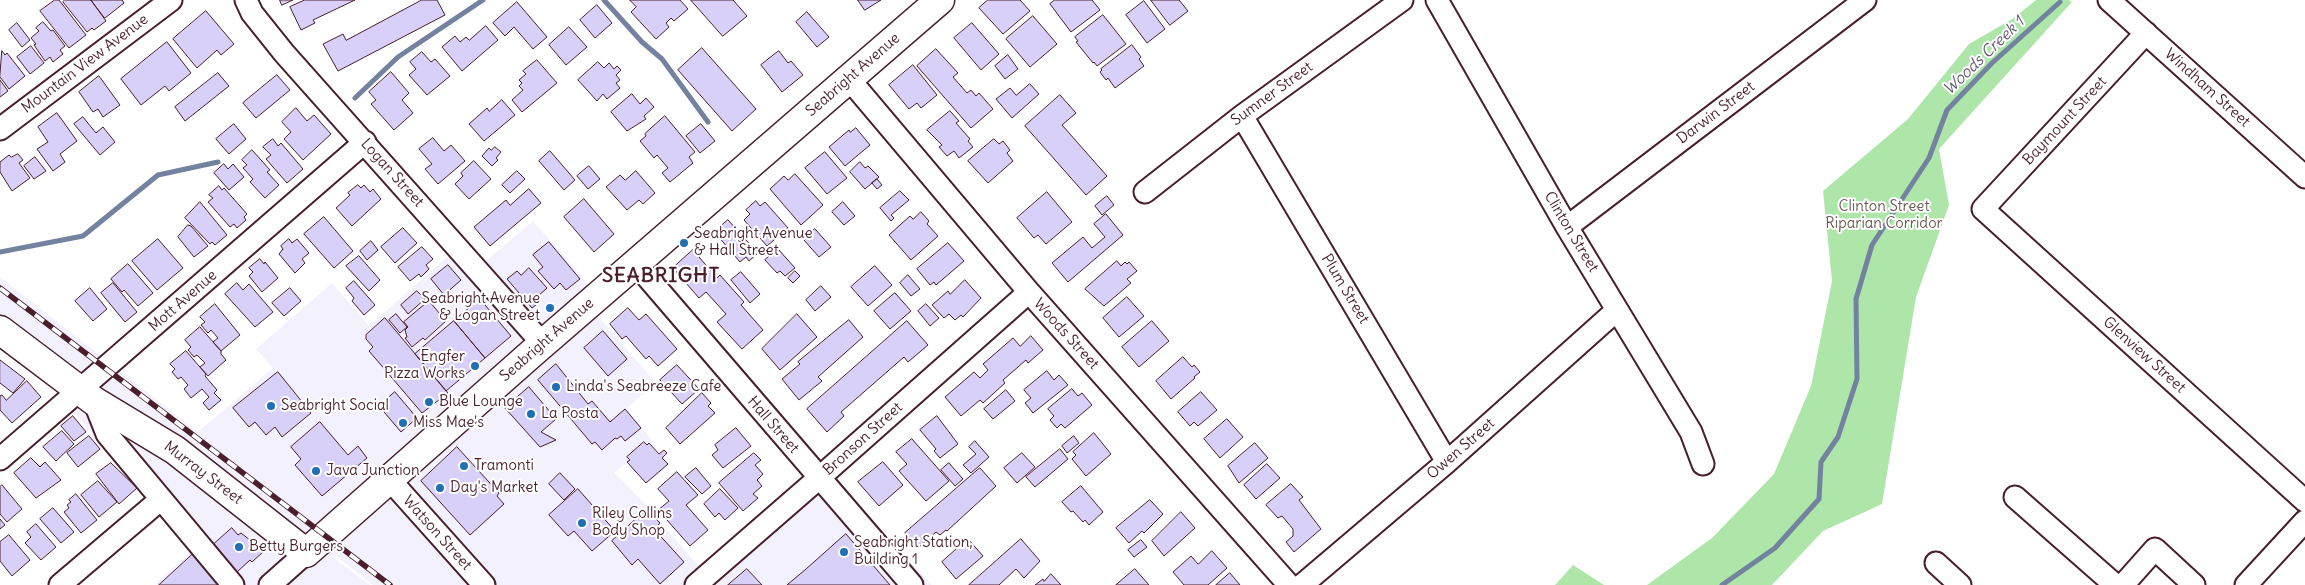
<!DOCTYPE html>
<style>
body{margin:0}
canvas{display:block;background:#fff}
</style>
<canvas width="2305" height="585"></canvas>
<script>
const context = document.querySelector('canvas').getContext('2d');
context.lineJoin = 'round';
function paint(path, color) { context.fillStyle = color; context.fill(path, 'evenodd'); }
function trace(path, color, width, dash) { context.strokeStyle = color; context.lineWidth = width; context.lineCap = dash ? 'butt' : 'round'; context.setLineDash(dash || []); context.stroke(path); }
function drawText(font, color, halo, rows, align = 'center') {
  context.font = font + ' Delius,sans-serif'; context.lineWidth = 4; context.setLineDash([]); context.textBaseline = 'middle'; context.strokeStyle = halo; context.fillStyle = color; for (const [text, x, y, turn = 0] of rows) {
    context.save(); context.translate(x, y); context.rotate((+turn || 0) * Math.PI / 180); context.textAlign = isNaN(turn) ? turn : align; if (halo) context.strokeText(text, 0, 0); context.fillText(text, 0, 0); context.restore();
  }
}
paint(new Path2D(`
 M533 221 600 298 590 307 656 383 626 409 652 440 614 473 642 501 708 577 829 473 932 585H373L336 556 334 558 370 585H157L156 583 192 551 70 407 100 380 76 370 0 316V277L198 432 273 368 256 349 332 283 369 326 455 250 474 271Z`), '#f3f1fd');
paint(new Path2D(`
 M2036 0H2069L2072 2 1939 149 1949 205 1916 297 1882 504 1823 531 1772 585H1647L1712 538 1774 474 1811 386 1832 281 1823 191 1908 119 1969 44 2014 18Z
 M1573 565 1604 585H1555Z`), '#aee6aa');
trace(new Path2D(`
 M604 0 642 42 662 59 708 122
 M355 98 398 57 483 0
 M0 252 83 236 158 175 218 162
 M1722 585 1775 548 1819 499 1821 462 1838 437 1857 379 1856 299 1872 245 1929 158 1947 110 1992 63 2060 2`), '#73839f', 5);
const building = new Path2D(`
 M55 0H59L86 35 69 48 40 11Z
 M65 0H91L106 21 94 30 92 28 87 32 63 2Z
 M91 0H122L124 3 105 18Z
 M280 0H293L282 5Z
 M305 0H355L313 20 315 23 301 30 290 7Z
 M422 0H437L445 15 338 71 323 44 343 34 346 40Z
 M630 0H680L688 9 674 21 671 18 666 23 669 27 656 39 631 12 636 7Z
 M691 0H733L747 16 723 36Z
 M858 0H881L865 10Z
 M988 0H1020L1030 11 1003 34 979 8Z
 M1055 0H1092L1100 10 1071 32 1050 4Z
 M1151 0H1179L1188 11 1170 25Z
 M1144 1 1165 29 1147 43 1126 15Z
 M517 2 547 37 533 49 514 27 505 36 493 23Z
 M597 5 612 23 595 38 580 20Z
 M206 11 234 44 221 55 217 50 197 68 173 39Z
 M807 12 829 37 817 47 796 22Z
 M1103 15 1126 44 1097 66 1094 62 1093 63 1076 42 1078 41 1075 37Z
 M1033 16 1057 44 1030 67 1006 39Z
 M43 22 51 31 53 30 65 46 60 50 63 54 53 62 50 57 45 61 34 45 36 44 31 38 39 31 36 28Z
 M17 23 30 40 22 47 9 30Z
 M972 23 999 54 981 70 954 38Z
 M486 26 498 40 462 71 442 47 455 36 460 42 466 37 469 40Z
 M569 27 587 47 566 65 549 45Z
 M167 42 191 73 169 91 165 86 141 105 121 79Z
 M1132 45 1141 57 1139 59 1144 66 1115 88 1108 78 1106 80 1100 72 1102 70 1101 69Z
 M31 46 44 63 30 74 17 57Z
 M702 48 756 109 732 131 678 70Z
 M936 49 958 73 953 77 967 93 971 90 976 96 979 93 993 109 971 128 917 66Z
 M2 51 5 55 7 53 25 76 9 89 0 77Z
 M779 51 788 63 791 61 803 75 782 92 761 65Z
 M422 52 431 62 435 59 450 76 427 95 409 75 416 69 410 62Z
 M1008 55 1018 69 1005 79 995 66Z
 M537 60 557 83 522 112 512 100 523 90 519 86 522 83 519 80 526 74 523 71Z
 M598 62 604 68 609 63 614 69 617 66 621 70 616 75 620 80 616 83 620 88 607 99 603 94 597 101 578 80Z
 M913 65 937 95 921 108 917 103 909 109 889 85Z
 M391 72 409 93 402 100 413 113 394 130 371 104 376 100 369 92Z
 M218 73 229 86 185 121 175 107Z
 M277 75 290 90 256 118 243 103Z
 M99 76 120 105 103 117 98 109 93 112 79 92Z
 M0 80 8 91 0 97Z
 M1030 84 1039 94 1012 118 996 99 1010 88 1016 95Z
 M632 94 640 104 646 98 654 107 644 116 646 119 627 131 611 112Z
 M1060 95 1076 113 1062 125 1107 176 1086 195 1025 126Z
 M502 100 515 115 484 141 469 124 487 108 489 111Z
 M296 108 307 121 314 115 331 134 303 160 284 139 291 132 282 122Z
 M950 111 959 121 956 123 970 139 968 141 973 147 959 158 954 151 947 156 939 147 942 145 927 130Z
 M57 113 77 141 60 154 65 162 53 171 37 149 48 142 38 127Z
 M665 116 695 152 689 157 693 163 670 182 662 173 668 168 657 155 654 158 640 141 646 136 645 134Z
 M83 117 96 133 103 127 115 142 100 155 74 124Z
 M234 124 246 139 229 154 216 139Z
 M701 124 715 141 700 153 686 136Z
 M856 128 870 145 845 166 829 147 849 130 850 132Z
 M433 138 444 151 451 145 465 161 438 184 425 169 432 164 419 149Z
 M273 139 278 146 281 143 303 169 287 183 266 159 271 155 263 147Z
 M994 139 999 144 1003 141 1010 150 1007 153 1013 161 988 183 968 161Z
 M495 147 501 152 496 158 498 160 492 166 482 156 489 148 491 150Z
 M252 150 270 170 267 172 279 185 265 198 250 182 253 179 243 168 247 165 242 160Z
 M550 151 575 180 564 190 539 161Z
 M825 152 847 178 827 194 805 168Z
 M18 154 23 160 19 163 30 178 12 191 0 172V162L9 155 11 157Z
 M35 157 46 171 34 179 24 166Z
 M474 161 491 179 469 199 455 184 463 176 461 173Z
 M860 162 865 168 868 166 879 177 865 189 850 172Z
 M224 164 228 169 233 164 244 177 229 190 214 173Z
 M589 166 600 179 588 189 577 176Z
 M517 171 525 179 510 193 502 185Z
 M636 171 655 193 643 204 639 200 627 210 606 187 620 175 625 180Z
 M795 174 823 205 801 225 770 189 784 176 788 180Z
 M877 179 882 185 877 189 872 183Z
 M358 185 361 188 364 185 370 192 373 189 381 199 352 226 336 208 350 195 348 193Z
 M219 186 222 190 224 188 247 214 244 217 246 220 237 228 234 224 230 227 208 202 213 198 209 195Z
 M529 189 541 203 490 246 474 227 506 200 510 205Z
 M900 191 909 200 891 215 894 218 891 221 880 208Z
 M1047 192 1072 222 1046 244 1038 235 1034 238 1017 218Z
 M1107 196 1114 205 1102 215 1095 206Z
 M584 199 614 234 594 252 564 217Z
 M756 201 760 206 765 202 788 228 767 246 744 220 750 214 746 210Z
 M200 202 227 235 215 245 212 242 210 244 185 218Z
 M843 202 855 216 844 225 832 212Z
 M921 212 929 221 927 224 938 236 911 260 889 235 910 216 913 219Z
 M1106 214 1123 235 1068 282 1052 263 1083 237 1092 248 1105 237 1094 224Z
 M324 217 353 251 334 268 304 234Z
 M728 220 758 253 749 261 746 257 740 262 717 235 722 230 720 227Z
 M188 225 191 226 208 246 194 257 178 237Z
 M403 228 417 243 395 263 381 247Z
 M815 229 831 247 819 257 803 239Z
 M158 239 183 268 157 290 132 261Z
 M289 239 292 243 297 239 309 253 302 259 305 263 295 273 279 254 283 249 281 246Z
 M371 241 378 250 367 260 360 251Z
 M549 242 580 279 566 290 560 283 554 289 538 271 543 267 533 255Z
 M948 243 964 261 936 285 934 282 930 285 917 269Z
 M422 247 433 259 426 265 429 269 421 277 419 274 410 281 398 267Z
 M778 249 795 268 785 276 780 271 777 273 765 260Z
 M693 250 717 278 720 275 744 302 741 305 763 330 742 349 717 322 726 314 706 292 699 298 673 268Z
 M359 256 380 280 369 291 346 266Z
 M260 259 264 264 265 262 278 278 262 292 249 276 253 272 249 268Z
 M1117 261 1121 266 1125 262 1127 264 1129 262 1137 271 1127 279 1131 283 1104 306 1085 289Z
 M128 264 153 293 138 306 124 290 122 292 111 279Z
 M448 265 461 280 444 295 431 279Z
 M875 266 892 285 868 306 851 287Z
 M529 268 547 288 537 297 541 301 532 308 507 279 517 271 521 275Z
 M795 271 800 276 793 283 788 278Z
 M741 272 760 294 750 303 731 280Z
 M908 275 920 289 911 296 900 283Z
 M965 280 981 298 963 317 961 315 955 320 949 314 944 318 932 305 948 291 950 294Z
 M354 281 375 305 364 315 352 301 354 298 346 288Z
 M113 283 137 312 125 322 101 293Z
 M237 283 243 290 249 284 273 312 255 327 225 294Z
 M821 286 831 297 815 311 806 300Z
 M90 288 107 309 93 321 75 301Z
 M290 288 301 301 284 316 272 303Z
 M417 291 425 299 408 314 401 305Z
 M895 293 911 311 890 329 874 311Z
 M1127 297 1144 316 1119 337 1103 318Z
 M480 299 511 336 485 358 454 321Z
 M429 301 446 321 425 340 423 338 412 347 405 338 407 337 405 330 408 327 404 322Z
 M215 304 240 335 221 351 213 342 218 338 211 330 208 333 201 325 205 322 200 317Z
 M926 304 939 318 930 326 918 311Z
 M628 308 639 320 646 314 677 349 658 366 649 356 646 359 626 336 622 339 610 324Z
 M396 314 407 327 400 333 389 320Z
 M797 314 817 337 780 370 762 349Z
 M385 318 448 393 422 413 369 351 373 347 366 339V335Z
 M849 320 863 337 818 377 822 381 799 400 782 379 800 364 798 362Z
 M454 321 485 358 446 391 415 354Z
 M907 321 928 345 908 362 904 357 841 412 844 416 827 432 807 409Z
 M1152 321 1169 341 1139 367 1122 347Z
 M200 327 221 351V354L226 360 208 376 200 367 205 363 197 355 194 357 188 350 191 347 185 340Z
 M603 331 627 359 608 376 584 348Z
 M1031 336 1043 350 1028 363 1026 360 1003 380 1005 383 983 403 980 400 961 416 945 397 974 372 980 378 988 370 983 364 1013 338 1020 346Z
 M186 351 206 374 205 376 217 390 214 393 221 400 209 410 203 403 209 397 202 389 191 398 184 389 188 385 181 377 178 379 172 372 175 369 170 364Z
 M1183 357 1192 367 1194 365 1200 372 1194 377 1195 378 1171 399 1156 381Z
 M0 360 25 379 13 393 0 383Z
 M556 364 588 404 592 401 610 422 625 409 641 428 625 441 621 436 617 439 615 438 602 450 595 442 592 444 538 380Z
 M677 365 699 389 682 404 660 380Z
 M1047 371 1054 380 1059 375 1068 385 1033 413 1025 403 1031 398 1024 390Z
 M278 372 311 413 282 437 275 427 266 435 255 422 249 427 233 408Z
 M27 381 41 397 12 423 0 410V396L2 395 6 400Z
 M529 387 556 419 541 432 556 440 540 447 505 408Z
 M1072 389 1078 396 1082 393 1092 405 1065 428 1061 424 1057 428 1050 420 1054 416 1048 409Z
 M1006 390 1015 401 993 419 984 409Z
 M395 392 417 418 401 432 379 406Z
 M1201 392 1217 410 1198 426 1194 422 1190 426 1178 412Z
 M702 393 711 403 708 406 715 413 680 444 666 428Z
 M73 416 86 432 74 441 61 426Z
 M937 416 958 444 940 458 934 451 936 449 920 430Z
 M1227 419 1243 437 1220 458 1204 439Z
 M320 422 348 455 358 446 367 458 322 496 295 465 301 459 291 447Z
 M736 428 751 446 723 468 712 455 718 450 715 445Z
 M62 431 74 444 56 461 43 447Z
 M1094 433 1111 454 1086 476 1072 459 1076 455 1073 452Z
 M89 436 100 449 78 467 67 453Z
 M1074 436 1079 443 1067 453 1062 446Z
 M912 439 949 481 926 501 899 471 907 464 896 452Z
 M975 441 989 457 971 473 963 465 976 454 969 447Z
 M644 442 647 445 649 443 659 454 664 450 667 453 662 458 668 464 646 483 627 462 630 460 627 457Z
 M1255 443 1268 458 1239 483 1228 466Z
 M457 447 499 493 497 496 504 504 470 535 421 481Z
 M1060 449 1068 459 1035 487 1026 477Z
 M754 453 761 460 755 465 763 474 757 480 762 486 753 494 758 498 743 511 719 483Z
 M1022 453 1035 467 1017 483 1004 468Z
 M31 458 40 467 45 462 61 480 36 498 14 473Z
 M883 462 903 485 879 506 858 482Z
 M111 463 137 488 119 504 96 474Z
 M949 463 963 479 955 486 941 470Z
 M1267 464 1280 478 1256 499 1244 485Z
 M696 468 711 486 702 494 685 477Z
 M980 468 996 486 947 531 946 530 940 535 936 532 918 548 905 533Z
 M677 472 698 495 686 505 708 530 690 546 658 510 669 501 658 489Z
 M560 473 575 489 564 500 549 484Z
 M98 481 117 502 99 517 81 495Z
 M1291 484 1303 497 1299 500 1321 529 1294 552 1286 542 1293 536V529L1282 516 1278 518 1266 505Z
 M2 485 22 509 7 522 0 514V487Z
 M1081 486 1103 512 1089 525 1085 520 1083 522 1073 511 1071 512 1062 502Z
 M578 489 615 531 592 551 574 531 568 536 549 515Z
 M720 489 738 508 725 520 719 513 715 517 704 504Z
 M76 494 97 520 81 533 64 512 69 508 67 505 71 502 69 500Z
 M1150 500 1163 514 1144 533 1142 531 1129 543 1116 528Z
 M53 508 74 532 61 543 40 519Z
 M647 509 660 523 654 529 684 562 660 584 638 559 632 565 612 541Z
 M1181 512 1195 528 1164 556 1152 541Z
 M0 519 5 525 0 529Z
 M36 524 56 547 41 560 25 543 31 537 27 532Z
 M232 528 238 535 241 533 264 551 252 562 250 560 237 572 214 544Z
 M846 534 890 585H787L806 569Z
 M9 535 30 560 12 576 0 561V542Z
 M968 539 983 556 956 579 942 562Z
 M1021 539 1040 561 1024 578 1016 569 999 585H969Z
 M1141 540 1147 547 1134 557 1128 550Z
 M1212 551 1227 568 1208 585H1184L1173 572 1191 556 1198 564Z
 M193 554 219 585H159Z
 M747 569 762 585H728Z
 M1135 569 1149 585H1116Z
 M1230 573 1240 585H1216Z
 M1051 574 1061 585H1035L1043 579 1044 581Z`);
paint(building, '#d8d0f8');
trace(building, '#4a1f2b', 1);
const minor = new Path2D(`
 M246 0 252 13 284 53 543 344
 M1437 0 1567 227 1691 432 1703 464
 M2109 0 2305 177
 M2146 33 1983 209 2305 501
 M849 79 1029 292 1289 585
 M1242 116 1447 462
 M0 129 171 0
 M1145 192 1242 116 1402 0
 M1567 227 1865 0
 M636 264 912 585
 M94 401 107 434 233 585
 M0 459 365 142
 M390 480 484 585
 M2015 497 2115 585
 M1936 563 1960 585
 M60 585 160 500
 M270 585 306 553
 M696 585 819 478 1029 292
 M1302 585 1447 462 1617 310
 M2123 585 2155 549 2194 585
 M2246 585 2305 521`);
const secondary = new Path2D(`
 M0 330 94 401 175 450 306 553 531 354 940 0`);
trace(minor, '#4a1f2b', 25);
trace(secondary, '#4a1f2b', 31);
trace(minor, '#fff', 21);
trace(secondary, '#fff', 28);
const rail = new Path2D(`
 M0 288 390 585`);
trace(rail, '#4a1f2b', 5.5);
trace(rail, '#fff', 4, [11]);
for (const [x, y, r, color] of [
 [684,243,5,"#1f6fb2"],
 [550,308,5,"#1f6fb2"],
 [475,366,5,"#1f6fb2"],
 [556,387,5,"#1f6fb2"],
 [429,402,5,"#1f6fb2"],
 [271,406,5,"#1f6fb2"],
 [531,414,5,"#1f6fb2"],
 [403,423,5,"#1f6fb2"],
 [464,466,5,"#1f6fb2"],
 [316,471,5,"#1f6fb2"],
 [440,488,5,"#1f6fb2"],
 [582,523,5,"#1f6fb2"],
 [239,547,5,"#1f6fb2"],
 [844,552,5,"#1f6fb2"]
]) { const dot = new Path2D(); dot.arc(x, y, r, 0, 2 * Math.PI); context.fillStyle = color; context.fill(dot); trace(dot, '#fff', 2); }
drawText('15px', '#4a1f2b', '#fff', [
 ["Mountain View Avenue",85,64,-37],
 ["Seabright Avenue",853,75,-41],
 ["Windham Street",2207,88,42],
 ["Sumner Street",1272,94,-36],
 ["Darwin Street",1716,113,-37],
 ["Baymount Street",2065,121,-47],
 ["Logan Street",392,173,48],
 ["Clinton Street",1571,232,59],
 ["Plum Street",1345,289,59],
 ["Mott Avenue",183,301,-41],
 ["Woods Street",1066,334,48],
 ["Seabright Avenue",547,340,-41],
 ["Glenview Street",2144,355,42],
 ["Hall Street",773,425,49],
 ["Bronson Street",863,439,-42],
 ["Owen Street",1461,449,-41],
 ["Murray Street",203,473,37],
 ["Watson Street",437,533,48]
]);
drawText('15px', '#685b51', '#fff', [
 ["Clinton Street",1884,207],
 ["Riparian Corridor",1884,224]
]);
drawText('15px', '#4a1f2b', '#fff', [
 ["Seabright Avenue",694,234],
 ["& Hall Street",694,251],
 ["Seabright Avenue",540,299,"right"],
 ["& Logan Street",540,316,"right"],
 ["Engfer",465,357,"right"],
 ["Pizza Works",465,374,"right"],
 ["Linda's Seabreeze Cafe",566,387],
 ["Blue Lounge",439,402],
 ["Seabright Social",281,406],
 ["La Posta",541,414],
 ["Miss Mae's",413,423],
 ["Tramonti",474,466],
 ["Java Junction",326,471],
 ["Day's Market",450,488],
 ["Riley Collins",592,514],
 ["Body Shop",592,531],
 ["Seabright Station,",854,543],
 ["Building 1",854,560],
 ["Betty Burgers",249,547]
], 'left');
drawText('italic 16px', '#62596f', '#fff', [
 ["Woods Creek 1",1984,56,-44]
]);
context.letterSpacing = '1px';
drawText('bold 20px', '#4a1f2b', '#fff', [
 ["SEABRIGHT",661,276]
]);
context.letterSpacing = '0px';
</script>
